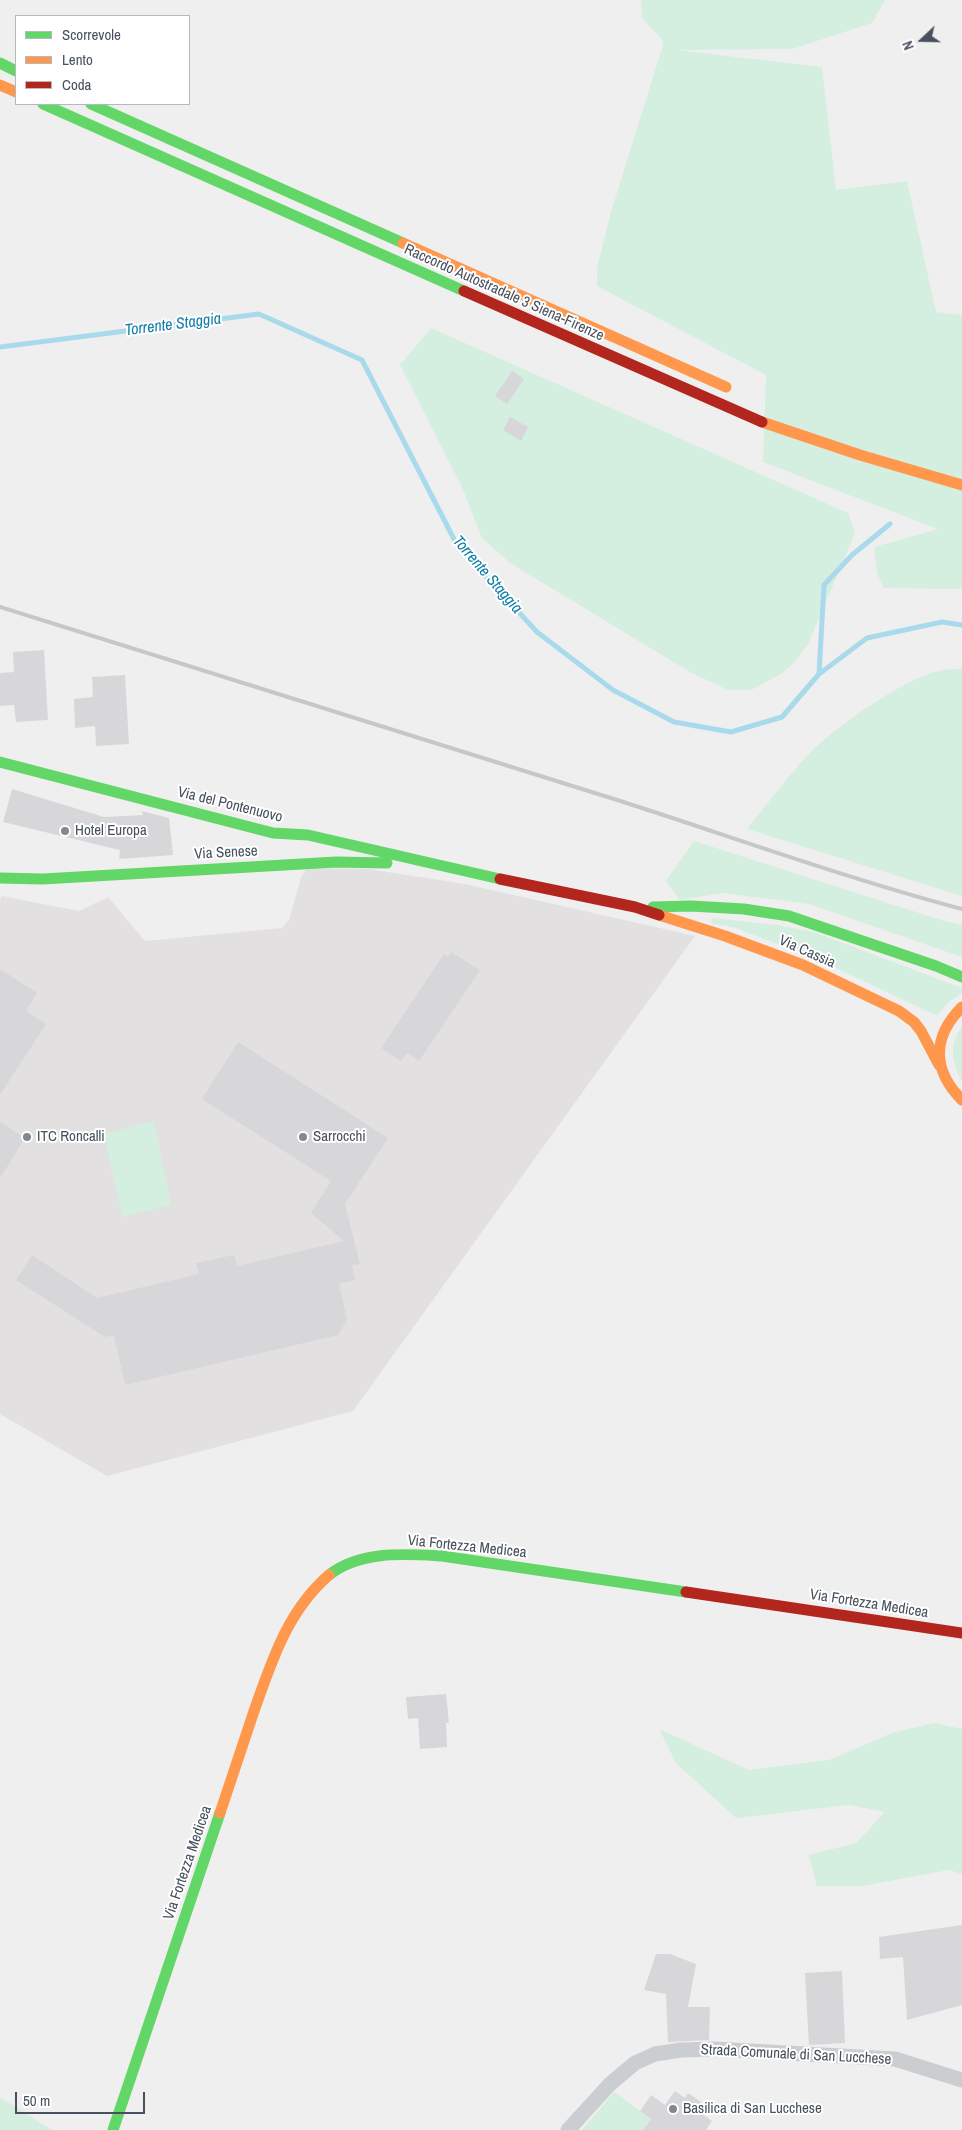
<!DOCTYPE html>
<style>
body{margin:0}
#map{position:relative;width:962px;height:2130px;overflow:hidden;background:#f0efef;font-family:"Archivo Narrow",sans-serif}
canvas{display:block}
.legend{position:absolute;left:15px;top:15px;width:175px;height:90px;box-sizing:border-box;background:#fff;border:1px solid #b5b9be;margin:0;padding:6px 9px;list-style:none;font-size:15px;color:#47505c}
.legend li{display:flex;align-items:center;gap:10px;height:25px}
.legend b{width:25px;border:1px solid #b5b9be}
.north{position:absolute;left:897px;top:15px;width:50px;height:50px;-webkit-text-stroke:4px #fff;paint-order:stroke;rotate:249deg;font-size:14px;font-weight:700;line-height:20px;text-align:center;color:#47505c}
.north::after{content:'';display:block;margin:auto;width:18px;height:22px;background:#47505c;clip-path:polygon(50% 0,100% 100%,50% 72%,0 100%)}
.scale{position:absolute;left:15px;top:2092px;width:130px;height:22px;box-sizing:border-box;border:2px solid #47505c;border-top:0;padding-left:6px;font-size:15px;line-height:18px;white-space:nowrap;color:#47505c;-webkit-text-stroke:4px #fff;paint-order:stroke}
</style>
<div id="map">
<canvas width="962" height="2130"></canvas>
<ul class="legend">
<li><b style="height:6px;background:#63d668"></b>Scorrevole</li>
<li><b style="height:6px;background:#ff974d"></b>Lento</li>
<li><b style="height:6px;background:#b3261e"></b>Coda</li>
</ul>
<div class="north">N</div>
<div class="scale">50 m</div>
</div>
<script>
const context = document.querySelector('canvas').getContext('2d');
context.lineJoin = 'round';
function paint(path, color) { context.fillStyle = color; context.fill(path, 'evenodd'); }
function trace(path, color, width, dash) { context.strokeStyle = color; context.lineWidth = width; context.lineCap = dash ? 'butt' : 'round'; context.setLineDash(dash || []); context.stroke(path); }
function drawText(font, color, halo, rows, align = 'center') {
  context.font = font + ' "Archivo Narrow",sans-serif'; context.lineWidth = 4; context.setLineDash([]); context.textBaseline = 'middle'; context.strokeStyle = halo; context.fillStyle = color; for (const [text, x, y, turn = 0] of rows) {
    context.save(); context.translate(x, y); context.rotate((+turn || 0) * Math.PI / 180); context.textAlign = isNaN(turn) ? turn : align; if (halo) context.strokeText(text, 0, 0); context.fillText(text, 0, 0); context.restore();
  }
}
paint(new Path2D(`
 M307 868 368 869 465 884 695 936 353 1411 107 1476 0 1414V900L2 896 79 911 108 897 145 941 282 928 289 920 301 878Z`), '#e2e0e1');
paint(new Path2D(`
 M641 0H885L872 23 792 49 677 50 822 67 836 190 907 181 936 312 962 315V589L884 588 877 573 874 547 938 529 763 462 766 375 597 286V268L611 212 664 42 642 18Z
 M431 328 848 513 855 533 808 644 795 662 781 674 751 690H728L690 672 510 563 482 538 462 487 400 365Z
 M962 669V896L747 829C767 805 786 778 808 755 832 729 905 678 939 671 946 669 955 669 962 669Z
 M694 841 941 920 962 925V957L809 904 722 893 680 900 666 881Z
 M712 918 777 925 814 932 962 988V993L948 1003 937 1015 933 1014 819 960 733 927 713 924 711 922Z
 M962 1026V1081C951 1063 949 1044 962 1026Z
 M154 1121 171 1205 122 1217 104 1134Z
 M934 1723 962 1729V1874L949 1870 862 1886H817L809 1855 856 1843 885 1812 849 1805 736 1818 676 1763 659 1729 749 1770 829 1760 892 1733Z
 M614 2092 651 2119 643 2130H582Z
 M0 2097 52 2130H0Z`), '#d4eee0');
trace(new Path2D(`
 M0 347 259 314 362 360 457 545 537 632 613 690 674 722 731 732 782 717 819 674 867 638 942 622 962 625
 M819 674 824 585 852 555 890 524`), '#a9daec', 5);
paint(new Path2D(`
 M512 371 524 379 507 404 495 396Z
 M510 417 528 427 521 441 503 430Z
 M44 650 48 720 16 722 14 705 0 706V673L14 672 13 652Z
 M125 675 129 744 96 746 95 726 75 728 74 699 93 697 92 677Z
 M12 789 104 817 143 815 142 811 169 818 173 855 119 859 120 850 3 822Z
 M451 952 480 970 419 1061 407 1053 401 1061 381 1048 444 954 448 957Z
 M0 969 37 993 26 1011 46 1024 0 1095Z
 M238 1042 388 1138 345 1204 360 1264 352 1265 355 1280 339 1284 347 1320 338 1335 125 1385 114 1335 105 1337 16 1280 32 1255 97 1298 199 1274 196 1263 234 1255 237 1266 344 1241 311 1213 331 1181 202 1099Z
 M0 1122 25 1138 0 1178Z
 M446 1694 449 1723H446L447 1747 420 1749 418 1718 408 1719 406 1697Z
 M962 1925V2005L907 2020 903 1957 880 1959 879 1937Z
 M656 1954H670L696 1964 688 2007H710L709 2040 668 2042 666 1994 644 1990Z
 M842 1971 845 2043 809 2045 805 1973Z
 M675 2091 685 2098 688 2093 708 2107 702 2114 712 2121 706 2130H643L651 2119 640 2111 651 2095 665 2105Z`), '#d7d7d9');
trace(new Path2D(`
 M568 2130 610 2084 635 2063 655 2054 681 2050 715 2049 895 2059 962 2080`), '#cbced0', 15);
trace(new Path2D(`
 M0 63 16 71
 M43 104 464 291
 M91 104 403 243
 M0 762 273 833 308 835 500 879
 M0 878 43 879 336 862 387 863
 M653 907 691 906 744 909 789 916 936 966 962 977
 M329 1575C360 1550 406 1554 442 1556L686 1592
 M113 2130 220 1813`), '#63d668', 11);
trace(new Path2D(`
 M0 85 16 92
 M403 243 726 387
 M762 422 860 455 962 485
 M659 915 725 936 803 965 899 1011 914 1022 921 1031 939 1065
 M962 1007C932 1037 932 1070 962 1100
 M220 1813C231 1780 242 1747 253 1714 271 1663 287 1611 329 1575`), '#ff974d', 11);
trace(new Path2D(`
 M464 291 762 422
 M500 879 635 907 659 915
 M686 1592 962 1633`), '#b3261e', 11);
trace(new Path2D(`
 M0 607C205 671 410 734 614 799 730 836 845 878 962 909`), '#c6c7c9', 4);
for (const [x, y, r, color] of [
 [65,831,5,"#82888f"],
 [27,1137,5,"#82888f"],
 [303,1137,5,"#82888f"],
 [673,2109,5,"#82888f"]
]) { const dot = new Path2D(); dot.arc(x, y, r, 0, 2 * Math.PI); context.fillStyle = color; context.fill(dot); trace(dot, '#fff', 2); }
drawText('15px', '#47505c', '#fff', [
 ["Raccordo Autostradale 3 Siena-Firenze",504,293,24],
 ["Via del Pontenuovo",230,805,14],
 ["Via Senese",226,853,-3],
 ["Via Cassia",807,952,24],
 ["Via Fortezza Medicea",467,1547,6],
 ["Via Fortezza Medicea",869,1604,9],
 ["Via Fortezza Medicea",188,1863,-71],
 ["Strada Comunale di San Lucchese",796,2055,3]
]);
drawText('15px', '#47505c', '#fff', [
 ["Hotel Europa",75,831],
 ["ITC Roncalli",37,1137],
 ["Sarrocchi",313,1137],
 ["Basilica di San Lucchese",683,2109]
], 'left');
drawText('italic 16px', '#0e7ea7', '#fff', [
 ["Torrente Staggia",173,325,-7],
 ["Torrente Staggia",487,575,49]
]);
</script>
